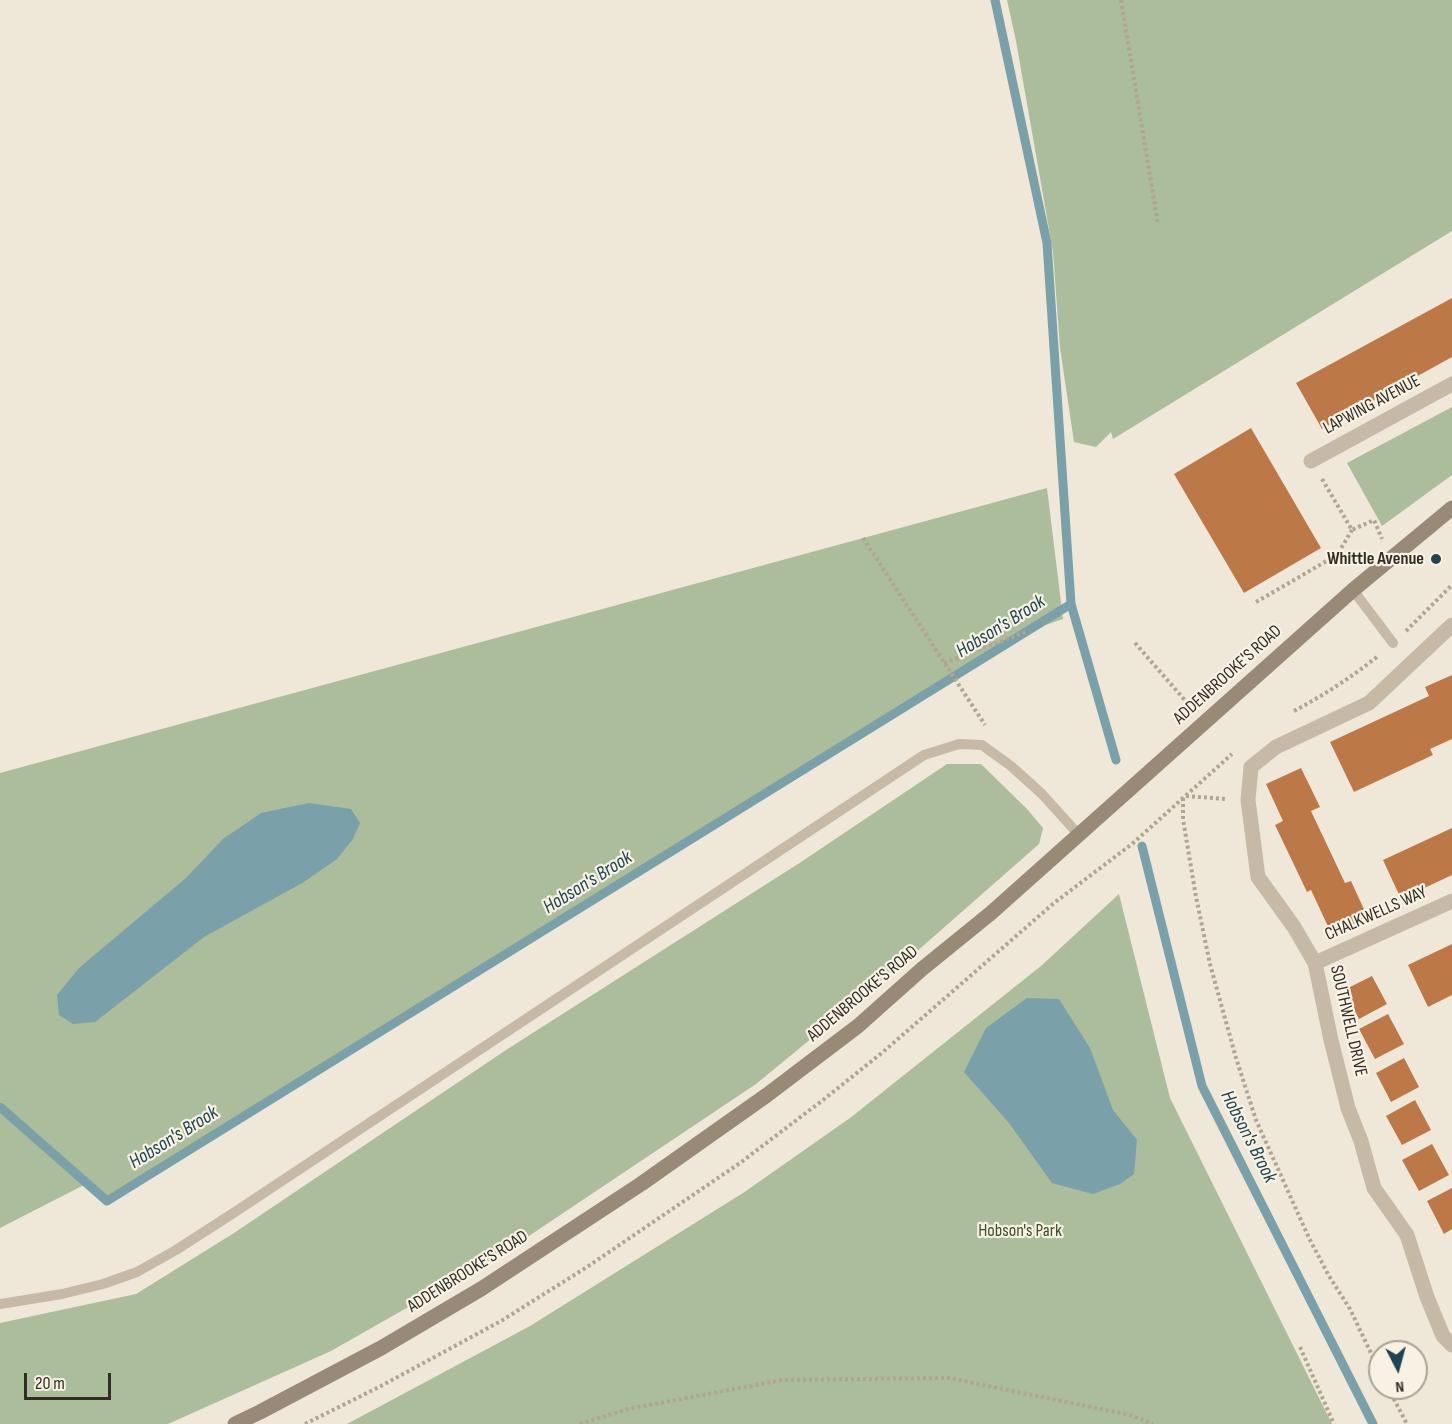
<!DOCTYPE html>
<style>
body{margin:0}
#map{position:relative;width:1452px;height:1424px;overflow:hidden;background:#efe8d9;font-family:"Sofia Sans Condensed",sans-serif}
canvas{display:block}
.north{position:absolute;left:1368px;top:1340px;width:60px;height:60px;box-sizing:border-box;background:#f7f2e4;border:2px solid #a8a398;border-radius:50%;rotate:174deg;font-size:16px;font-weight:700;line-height:24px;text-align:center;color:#322c26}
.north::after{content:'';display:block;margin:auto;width:21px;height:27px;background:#1f4551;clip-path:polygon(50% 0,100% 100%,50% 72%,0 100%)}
.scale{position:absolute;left:24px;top:1373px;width:87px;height:27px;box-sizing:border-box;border:3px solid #322c26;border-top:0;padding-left:8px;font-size:18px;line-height:21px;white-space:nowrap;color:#322c26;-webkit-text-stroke:4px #f7f2e4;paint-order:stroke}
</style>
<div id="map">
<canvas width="1452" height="1424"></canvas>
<div class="north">N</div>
<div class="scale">20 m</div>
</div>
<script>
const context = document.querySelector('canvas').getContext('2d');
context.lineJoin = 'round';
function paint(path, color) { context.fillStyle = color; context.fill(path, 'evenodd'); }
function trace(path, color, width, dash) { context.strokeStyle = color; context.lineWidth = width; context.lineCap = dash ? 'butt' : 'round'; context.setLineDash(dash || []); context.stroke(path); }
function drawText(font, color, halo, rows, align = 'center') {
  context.font = font + ' "Sofia Sans Condensed",sans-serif'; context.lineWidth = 4.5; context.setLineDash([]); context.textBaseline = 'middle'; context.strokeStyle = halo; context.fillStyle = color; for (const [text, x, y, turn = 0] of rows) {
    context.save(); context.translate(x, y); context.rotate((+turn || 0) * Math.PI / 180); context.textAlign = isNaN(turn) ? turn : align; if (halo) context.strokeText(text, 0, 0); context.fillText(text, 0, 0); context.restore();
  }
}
paint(new Path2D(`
 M1007 0H1452V231L1113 439 1111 432 1096 447 1074 442 1060 348 1053 252 1016 41Z
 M1452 407V475L1382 526 1347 463Z
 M1047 488 1063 619 1028 631 107 1201 0 1102V773Z
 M947 764H981L1027 809 1043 828 1039 844 907 960 756 1084 505 1252 331 1351 168 1424H0V1323L136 1294 234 1233 506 1050 801 862Z
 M1119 894 1170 1098 1332 1424H347L530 1326 743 1193 850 1118 1041 966Z
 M0 1111 84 1185 0 1228Z`), '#abbd9a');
paint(new Path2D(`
 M309 803 351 809 360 823 353 839 337 859 304 882 204 937 95 1022 73 1024 59 1015 57 995 79 968 186 878 223 839 261 813Z
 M1027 998 1059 999 1090 1048 1113 1110 1137 1140 1134 1174 1120 1184 1093 1194 1052 1183 1009 1123 964 1072 986 1028Z`), '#7aa0aa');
trace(new Path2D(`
 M995 0 1047 243 1071 604
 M1142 846 1202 1086 1373 1424
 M0 1107 107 1201 1071 604 1116 760`), '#7aa0aa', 9);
paint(new Path2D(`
 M1452 298V357L1322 429 1296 383Z
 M1251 428 1321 548 1244 593 1174 474Z
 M1452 675V739L1430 749 1433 755 1354 792 1330 742 1429 696 1425 687Z
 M1301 768 1320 807 1311 811 1345 883 1351 881 1368 918 1332 935 1311 890 1307 892 1275 825 1283 821 1266 784Z
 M1452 828V875L1401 899 1383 860Z
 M1452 944V995L1428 1007 1408 965Z
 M1372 976 1387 1004 1359 1019 1344 990Z
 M1388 1014 1404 1044 1375 1059 1359 1029Z
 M1404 1058 1419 1087 1391 1102 1376 1073Z
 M1415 1100 1431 1130 1402 1145 1386 1116Z
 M1432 1144 1449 1175 1419 1191 1402 1160Z
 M1452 1188V1229L1444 1234 1427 1201Z`), '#bd7848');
trace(new Path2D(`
 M1121 0 1158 224
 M1322 479 1352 530 1374 520 1382 539
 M863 538 985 725
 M1256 602 1337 555 1352 530
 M1406 631 1452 585
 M1135 643 1190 706
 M944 663 1028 631
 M1294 711C1324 695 1352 677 1378 656
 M1186 796 1226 799
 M1183 798V819L1196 897 1210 964 1236 1058 1256 1120 1309 1238 1329 1276 1350 1309 1380 1372
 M1300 1347 1334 1424
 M1388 1388 1407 1424
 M305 1424 381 1386 501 1321 587 1267 740 1163 823 1100 883 1052 1054 903 1132 844 1232 754
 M580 1424 628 1409 782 1380 949 1378 1130 1415 1153 1424`), '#b1a490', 4, [3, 3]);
trace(new Path2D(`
 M1353 590 1393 643
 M0 1304 62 1294 103 1284 137 1272 176 1250 235 1212 924 755 959 744 982 745 1011 766 1042 794 1079 835`), '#c6baa6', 10);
trace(new Path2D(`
 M1311 461 1452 384
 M1452 625 1369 703 1276 747 1251 767 1248 800 1258 877 1294 927 1315 963 1331 1040 1348 1108 1361 1141 1374 1188 1407 1235 1427 1297 1443 1336 1452 1345
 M1315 963 1452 901`), '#c6baa6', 15);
trace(new Path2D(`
 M235 1424 260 1412 381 1348 481 1289 641 1184 767 1095 858 1026 922 969 991 913 1353 590 1452 508`), '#998977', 15);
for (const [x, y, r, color] of [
 [1436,559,6,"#1f4551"]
]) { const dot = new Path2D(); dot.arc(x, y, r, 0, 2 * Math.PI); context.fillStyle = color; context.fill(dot); trace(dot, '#f7f2e4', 2); }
drawText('18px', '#322c26', '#f7f2e4', [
 ["LAPWING AVENUE",1372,405,-28],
 ["ADDENBROOKE'S ROAD",1228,675,-42],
 ["CHALKWELLS WAY",1376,914,-24],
 ["ADDENBROOKE'S ROAD",863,994,-40],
 ["SOUTHWELL DRIVE",1348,1021,77],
 ["ADDENBROOKE'S ROAD",468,1272,-32]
]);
drawText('bold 18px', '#322c26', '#f7f2e4', [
 ["Whittle Avenue",1424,559]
], 'right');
drawText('18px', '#3c4f2c', '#f7f2e4', [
 ["Hobson's Park",1020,1231]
]);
drawText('italic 20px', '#1f4551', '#f7f2e4', [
 ["Hobson's Brook",1001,627,-32],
 ["Hobson's Brook",588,883,-32],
 ["Hobson's Brook",1248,1137,63],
 ["Hobson's Brook",174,1138,-32]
]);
</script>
